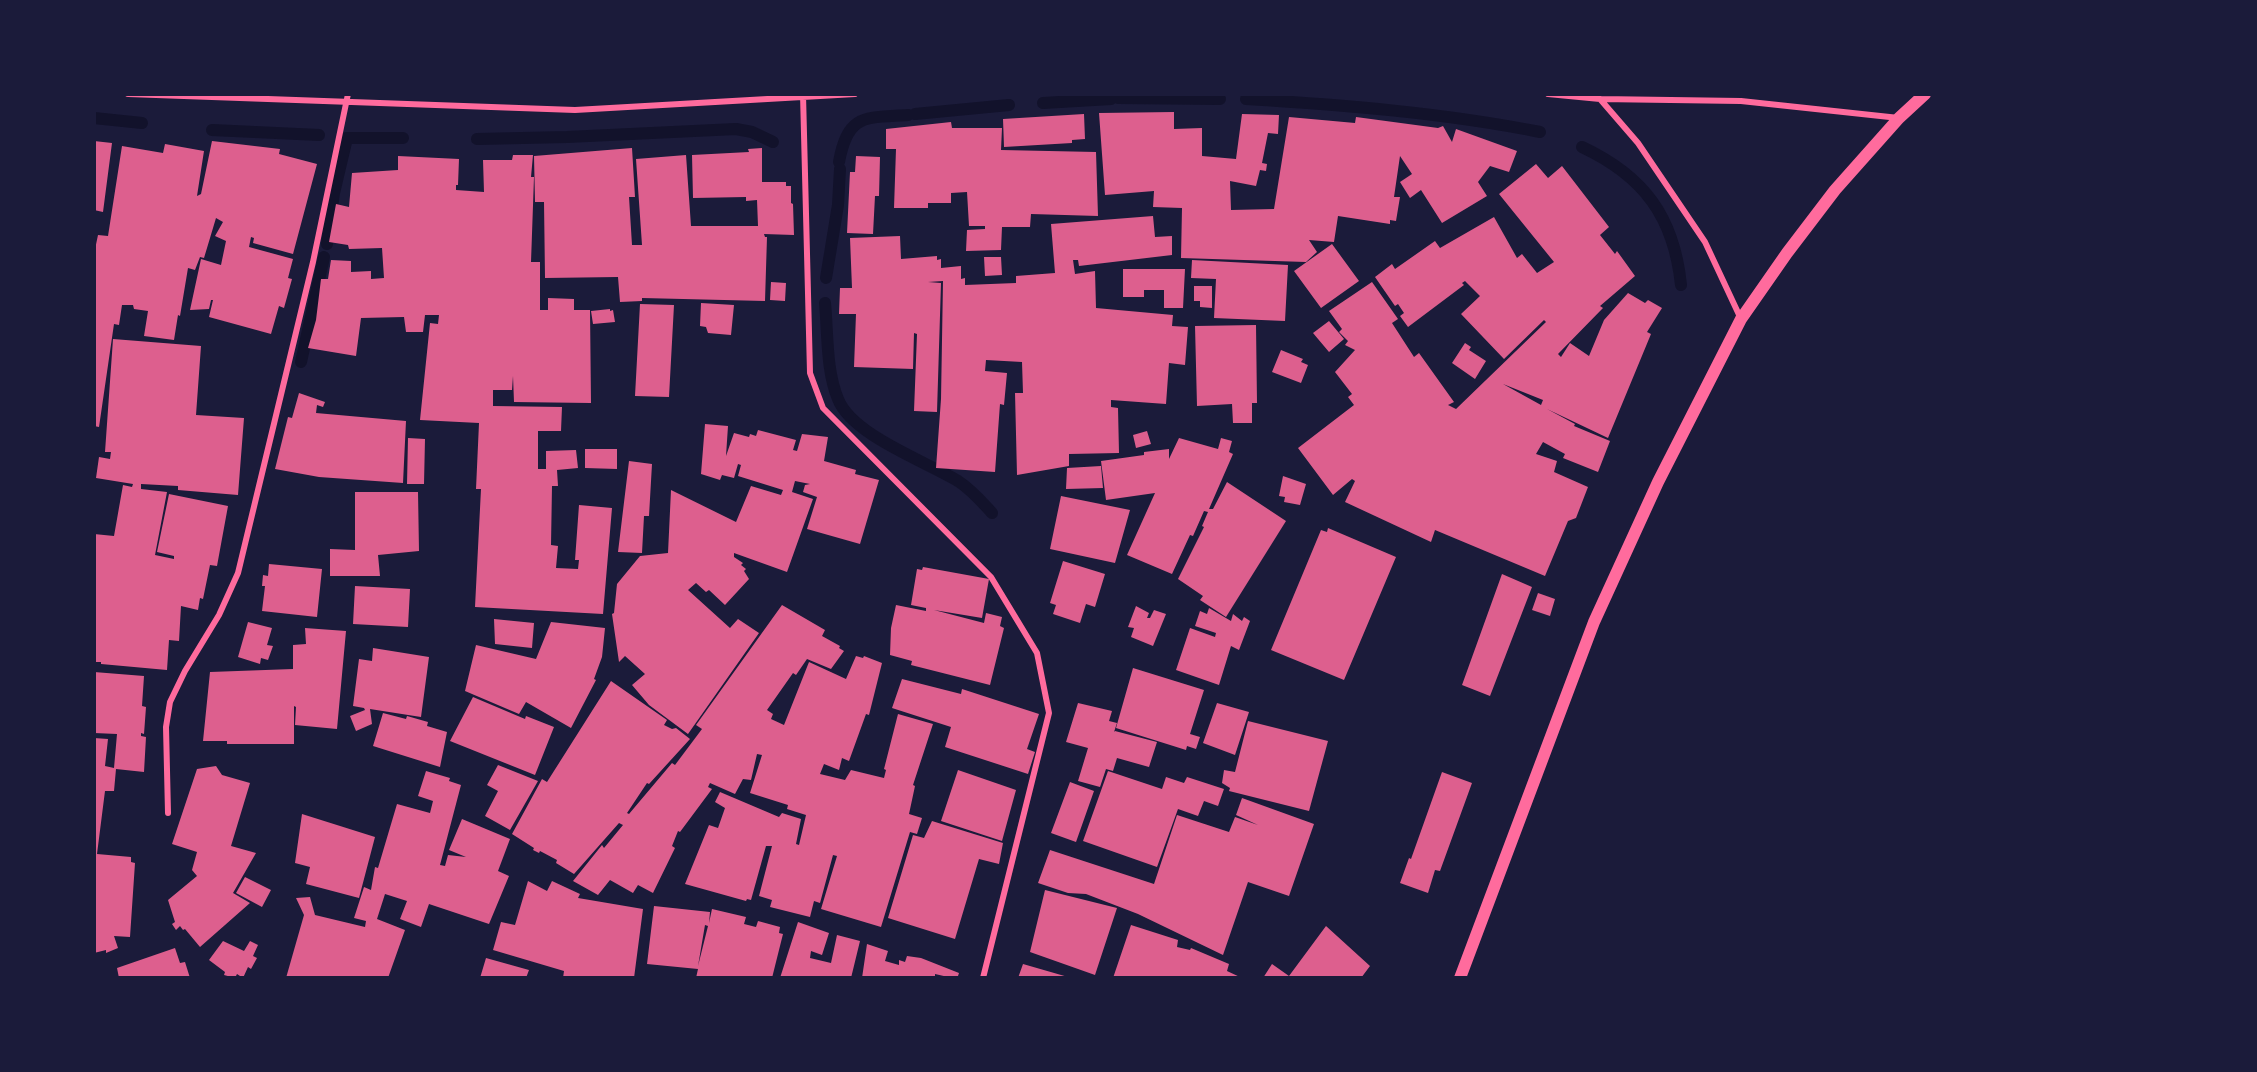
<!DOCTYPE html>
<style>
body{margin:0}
#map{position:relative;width:2257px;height:1072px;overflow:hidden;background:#1b1b3a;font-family:"Fira Sans",sans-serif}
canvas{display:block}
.frame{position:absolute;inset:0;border:96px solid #1b1b3a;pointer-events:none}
</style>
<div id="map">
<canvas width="2257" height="1072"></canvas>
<div class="frame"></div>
</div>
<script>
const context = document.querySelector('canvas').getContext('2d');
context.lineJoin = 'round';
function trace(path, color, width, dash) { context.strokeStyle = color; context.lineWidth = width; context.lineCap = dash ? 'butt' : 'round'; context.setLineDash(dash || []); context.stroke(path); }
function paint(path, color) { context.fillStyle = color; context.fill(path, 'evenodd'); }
trace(new Path2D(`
 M1118 98 1220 99
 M1246 99C1345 105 1444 113 1540 132
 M1043 103 1111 99
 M915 114 1009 105
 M94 118 142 123
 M212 130 319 135
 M477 139 567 137 736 129 752 132 773 142
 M1582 147C1644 176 1674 217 1681 285
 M839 162C848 113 865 118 908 115
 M327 244 334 193 347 138H403
 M826 278 838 205 840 169
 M825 303C828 334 826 370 838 399 852 435 925 461 958 481 972 490 981 501 992 513
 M301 362 324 257`), '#12122b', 12);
paint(new Path2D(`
 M1174 112V129L1202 128V156L1236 159 1242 114 1279 115 1278 134 1268 133 1262 163 1267 164 1266 171 1260 170 1256 186 1230 181 1231 210 1274 209 1289 117 1355 123 1356 117 1438 128 1443 126 1452 142 1456 129 1517 151 1509 172 1490 166 1478 182 1487 196 1442 223 1421 190 1410 198 1400 182 1412 174 1400 156 1394 197H1400L1396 221 1390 220V224L1338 216 1334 242 1309 240 1317 252 1306 262 1181 258 1182 208 1153 207 1154 191 1105 195 1099 113Z
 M1084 114 1085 139 1072 140V143L1004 147 1003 119Z
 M951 122 952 128H1002L1001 150 1096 152 1098 216 1031 214 1030 227H1002L1001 250 966 251 967 230 985 229V226H969L967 192 951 193V203H928V208H894L896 149H886V129Z
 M94 141 112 143 103 212 94 210Z
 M212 141 280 149 279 154 317 164 293 254 253 243 254 238 251 237 249 247 293 259 288 278 292 279 284 308 279 306 271 334 209 317 213 300H211L209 309 190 310 201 259 221 265 226 241 215 236 223 222 216 218 204 258 200 257 195 270 188 268 180 316 178 315 174 340 144 336 148 311 134 309 133 305H122L119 325 114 324 99 427 94 426V254L98 235 108 236 122 146 163 153 165 144 204 151 197 196 201 194Z
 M632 148 635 197H629L632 245H642L636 159 686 155 691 226H758L757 200 746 201V197L693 198 692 155 749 152 748 149 762 148V182H786V186H791V203L793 204 794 235 764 234 765 237H767L765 301 642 298V301L620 302 618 277 545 278 544 202H535L534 156Z
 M513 155H533L531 177H534L531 262H540V310H548V298L574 299V310H590L591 403 514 402 513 376 512 390H493V406L562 407 561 431H538V469H546V451L576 450 578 468 557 470 558 486H552L551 545 558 546 556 568 578 569 579 560H575L579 505 612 508 603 614 475 607 481 489H476L479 423 420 420 430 323 438 324 439 315H425L423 332H406L404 317 361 318 356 356 308 348 316 320 321 279H328L331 260 351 261V272L371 271V279L384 278 382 248 349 249 348 245 329 242 336 204 349 207 352 173 398 170V156L459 159 458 185H456V190L484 192 483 160H512Z
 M856 156 880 157 879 196H875L873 234 847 233 850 172H855Z
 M1536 164 1548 178 1562 166 1609 227 1600 235 1615 254 1617 251 1635 276 1600 306 1603 308 1558 354 1561 357 1570 343 1589 356 1604 320 1628 293 1645 303 1648 300 1662 308 1647 332 1651 334 1608 438 1547 409 1575 424 1574 426 1610 441 1598 472 1563 458 1565 454 1543 442 1536 454 1557 461 1554 472 1588 487 1576 518 1568 521 1545 576 1435 530 1431 542 1345 502 1355 481 1352 479 1333 495 1298 448 1354 405 1348 397 1352 394 1335 372 1355 350 1345 345 1348 341 1339 332 1342 329 1329 311 1372 282 1398 319 1392 323 1414 357 1419 353 1454 402 1448 405 1456 409 1546 322 1544 320 1504 359 1461 314 1480 296 1465 281 1462 283 1464 285 1408 327 1400 316 1404 313 1398 304 1395 306 1375 277 1392 264 1395 269 1435 241 1440 248 1494 217 1517 258 1522 254 1537 273 1554 262 1499 194ZM1503 384 1543 400 1541 405Z
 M1153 216 1155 237 1172 236V255L1079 266 1078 260H1073L1075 274 1095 271 1096 308 1173 315 1172 326 1188 327 1185 365 1169 363 1166 404 1111 400V407L1118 408 1119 453 1069 454V466L1017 475 1015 393H1023L1022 362 986 360 985 371 1007 373 1004 405 1000 404 995 472 936 468 941 399 943 281 928 282 941 283 937 412 914 411 917 334 914 333 913 369 854 367 856 314H839L840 288H852L850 238 900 236 901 259 937 256V260L941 259V268L961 266V279L965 278V285L1016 283V276L1055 273 1051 224Z
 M1332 244 1359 281 1321 308 1294 271Z
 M984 257H1001L1002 275 985 276Z
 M1192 260 1288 265 1285 321 1214 318 1216 279 1191 278Z
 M1123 269H1185L1183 308H1164V290H1144V297H1123Z
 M771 282 786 283 785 301 770 300Z
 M1194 286H1212V308L1200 307V301H1194Z
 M701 303 734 305 731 335 708 333 706 327 700 326Z
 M640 304 674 305 669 397 635 396Z
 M610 309V311L613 310 615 322 593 324 591 311Z
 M1329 321 1344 339 1329 352 1313 333Z
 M1256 325 1257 403H1252V423H1233L1232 404 1197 406 1195 326Z
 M113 339 201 346 196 415 244 418 238 495 178 490V486L141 484V489L167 492 155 555 174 559V556L157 552 169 494 228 506 217 566 210 565 203 599 200 598 198 610 181 606 179 641 169 640 167 670 101 664V662H94V534L114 536 123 485 132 487 133 484 96 478 99 457 110 459 111 452H105Z
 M1465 343 1471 347 1469 350 1486 361 1475 379 1452 363Z
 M1281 350 1303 359 1301 362 1308 365 1301 383 1272 372Z
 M299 393 325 402 323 407 317 405 316 413 406 421 403 483 319 477 275 469 288 417 292 418Z
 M705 424 728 426 726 456 734 433 749 437 750 434 756 436 758 430 796 440 793 450 797 451 802 434 828 437 824 461 856 470 855 474 879 480 860 544 807 529 817 497 803 492 805 485 810 484 795 481 792 492 813 499 787 572 734 553V557L743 563 741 565 746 569 744 571 749 579 725 605 709 590 706 592 696 583 688 590 730 628 738 619 759 633 688 734 649 705 632 685 645 674 625 656 619 662 612 614 614 613 617 584 640 556 668 553 671 490 736 522 751 486 781 495 783 490 738 476 741 465 738 464 734 478 722 475 720 480 701 474Z
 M1147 431 1151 444 1136 448 1133 435Z
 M408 438 425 439 424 484H407Z
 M1179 438 1218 449 1221 438 1232 441 1229 452 1233 454 1209 509H1213L1227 482 1286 521 1226 617 1200 600 1203 596 1178 579 1204 527 1202 526 1208 512 1204 511 1193 536 1190 535 1172 574 1127 555 1155 493 1106 500 1101 461 1144 455V452L1169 449V459Z
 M585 449H617V469L585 468Z
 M629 461 652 464 649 516H644L642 553 618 552Z
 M1101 466 1103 488 1066 489 1067 468Z
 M1283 476 1306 484 1300 505 1284 502 1285 497 1279 496Z
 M355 492H418L419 551 378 555 380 576H330V549L355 550Z
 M1061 496 1130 510 1115 563 1050 549Z
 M1328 528 1396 557 1344 680 1271 650 1321 530 1327 532Z
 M1063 561 1105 574 1095 607 1086 604 1080 623 1053 614 1056 605 1050 603Z
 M269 564 322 569 317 617 262 611 265 586H262L263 575 268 576Z
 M923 567 989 579 982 618 934 610 984 623 986 613 1002 617 1000 626 1004 628 990 685 911 665 912 661 890 655 891 628 896 605 926 611V608L911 605 917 569 922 570Z
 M1502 574 1532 587 1490 696 1462 685Z
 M355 586 410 589 408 627 353 624Z
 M1538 593 1555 599 1550 616 1532 610Z
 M782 605 825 630 822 636 840 646 839 648 844 651 831 669 807 659 796 675 793 673 767 710 773 714 771 719 784 725 809 662 846 679 856 656 863 658 864 656 882 663 869 715 866 714 849 761 842 758 839 770 824 764 820 774 845 780 851 770 884 778 886 770 884 769 898 714 933 724 913 785 915 786 909 814 922 818 917 834 910 832 881 927 821 909 837 856 833 855 820 903 814 901 810 917 770 907 772 900 759 896 772 846H766L751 900 747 899 746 901 685 884 709 825 718 828 725 808 715 802 720 792 779 817 782 813 801 819 796 844 799 845 806 815 787 809 788 805 750 793 762 755 757 754 751 780 743 779 735 794 710 783 708 787 712 789 680 832 678 831 672 846 675 848 653 893 638 885 633 893 610 880 598 895 573 881 602 845 604 848 623 825 619 823 574 874 556 863 557 860 540 851 539 853 533 850 534 848 512 834 542 779 547 782 611 681 667 720 664 725 672 729 676 728 690 739 649 784 647 783 627 813 629 814 672 763 675 765 702 729 696 725Z
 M1136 606 1149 613 1147 618H1150L1154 610 1166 614 1153 646 1131 637 1134 628 1128 627Z
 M1209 608 1231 621 1233 614 1242 621 1244 617 1250 621 1239 650 1231 646 1219 685 1176 670 1190 628 1215 637 1216 633 1195 626 1200 611 1207 614Z
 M494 619 534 623 532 648 495 644Z
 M248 622 272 628 267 645 273 646 268 660 261 658 260 664 238 657Z
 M551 622 605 628 602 657 594 679 596 680 571 728 526 702 519 714 465 691 476 645 536 659Z
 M305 628 346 631 337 729 295 725 296 707 294 706V744H227V741H203L210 672 293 669V645L306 644Z
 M373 648 429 657 421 717 370 709 372 724 356 731 350 716 365 710 364 708 353 706 359 659 372 661Z
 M1133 668 1204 690 1190 734 1200 737 1196 749 1187 746 1186 750 1116 728Z
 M94 672 144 676 142 706 146 707 144 734 141 733V736L146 737 144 772 116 769 114 791H105L97 854 131 857V862L135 863 130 937 114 936 118 948 106 953V950L94 953V738L108 739 105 766 114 768 117 734 94 733Z
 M902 679 961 694 962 689 1039 714 1027 749 1035 752 1028 774 945 747 951 727 892 708Z
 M473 697 525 719 526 716 554 727 535 775 450 741Z
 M1078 703 1112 711 1109 721 1117 723 1114 732 1115 731 1157 742 1149 767 1117 758 1113 771 1106 769 1100 787 1078 781 1088 748 1066 742Z
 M1217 703 1249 712 1235 755 1203 743Z
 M383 713 406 719 407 716 428 722 427 726 447 732 440 767 373 746Z
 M1248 721 1328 741 1309 811 1229 791 1230 788 1222 783 1224 770 1235 772Z
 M498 765 538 781 510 830 485 816 498 791 487 785Z
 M216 766 222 775 250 783 231 846 256 853 233 893 250 903 200 947 185 929 183 930 180 926 176 930 172 924 175 922 168 900 197 876 192 870 197 852 172 844 197 769Z
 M958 770 1016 790 1002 841 941 821Z
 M426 771 450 778 449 781 461 785 440 865 445 866 448 855 466 857 449 850 462 819 510 839 498 871 509 876 489 924 429 904 421 927 400 919 407 901 385 894 377 919 405 930 388 978H286L304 915 296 898 310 897 315 915 365 927 366 921 354 918 364 887 371 890 375 867 378 868 397 804 430 813 433 801 418 796Z
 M1108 771 1162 789 1166 777 1184 783 1187 777 1224 789 1218 806 1204 801 1198 816 1178 809 1157 867 1083 841Z
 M1442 772 1472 783 1440 871 1435 870 1428 893 1400 883 1409 858 1411 859Z
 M1070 782 1094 791 1076 842 1051 833Z
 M1242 798 1314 824 1289 896 1248 882 1223 955 1138 914 1086 894 1068 893 1038 883 1050 850 1154 884 1177 815 1229 832 1235 817 1258 825 1236 815Z
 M302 814 375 837 359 898 306 884 310 867 295 863Z
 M932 821 1003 843 999 864 979 859 955 939 888 918 913 835 924 838Z
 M245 877 271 890 262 907 236 893Z
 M528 881 547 891 552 881 580 894 578 898 643 909 634 978H563L564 971 493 950 501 922 515 925Z
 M1045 890 1117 908 1095 975 1030 952Z
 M654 906 710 912 709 923 712 909 746 917 744 924 756 927 758 921 780 927 779 933 783 934 772 978H696L698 969 647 964ZM705 925 708 926 698 966Z
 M798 922 829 933 822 955 811 951 810 958 831 963 837 935 860 941 851 978H780Z
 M1131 925 1178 940 1177 947 1190 950 1191 948 1229 964 1227 971 1242 978H1113Z
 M1326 926 1370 966 1361 978H1263L1272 964 1289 976Z
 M223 941 244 951 250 941 258 945 253 956 257 958 251 969 248 967 243 978 237 974 235 978 224 975 225 972 209 960Z
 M867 944 888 951 885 961 899 965V960L905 962 907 956 921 958 959 973 958 976 948 977 935 974V978H862Z
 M175 948 180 963 185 962 190 978H119L117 968Z
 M486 958 529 970 526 978H480Z
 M1023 964 1068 977V978H1018Z`), '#dd5f8e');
trace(new Path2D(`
 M128 94 575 110 855 94
 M803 94 810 373 823 408 991 577 1037 653 1049 713 983 978
 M1548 94 1600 99 1741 101 1899 118
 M1600 99 1638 143 1705 242 1741 319
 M168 813 166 727 170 702 185 671 219 615 238 573 313 262 348 94`), '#ff6b9d', 6);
trace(new Path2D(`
 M1460 978 1594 622 1658 482 1741 319 1787 253 1835 190 1899 118 1925 94`), '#ff6b9d', 12);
</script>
